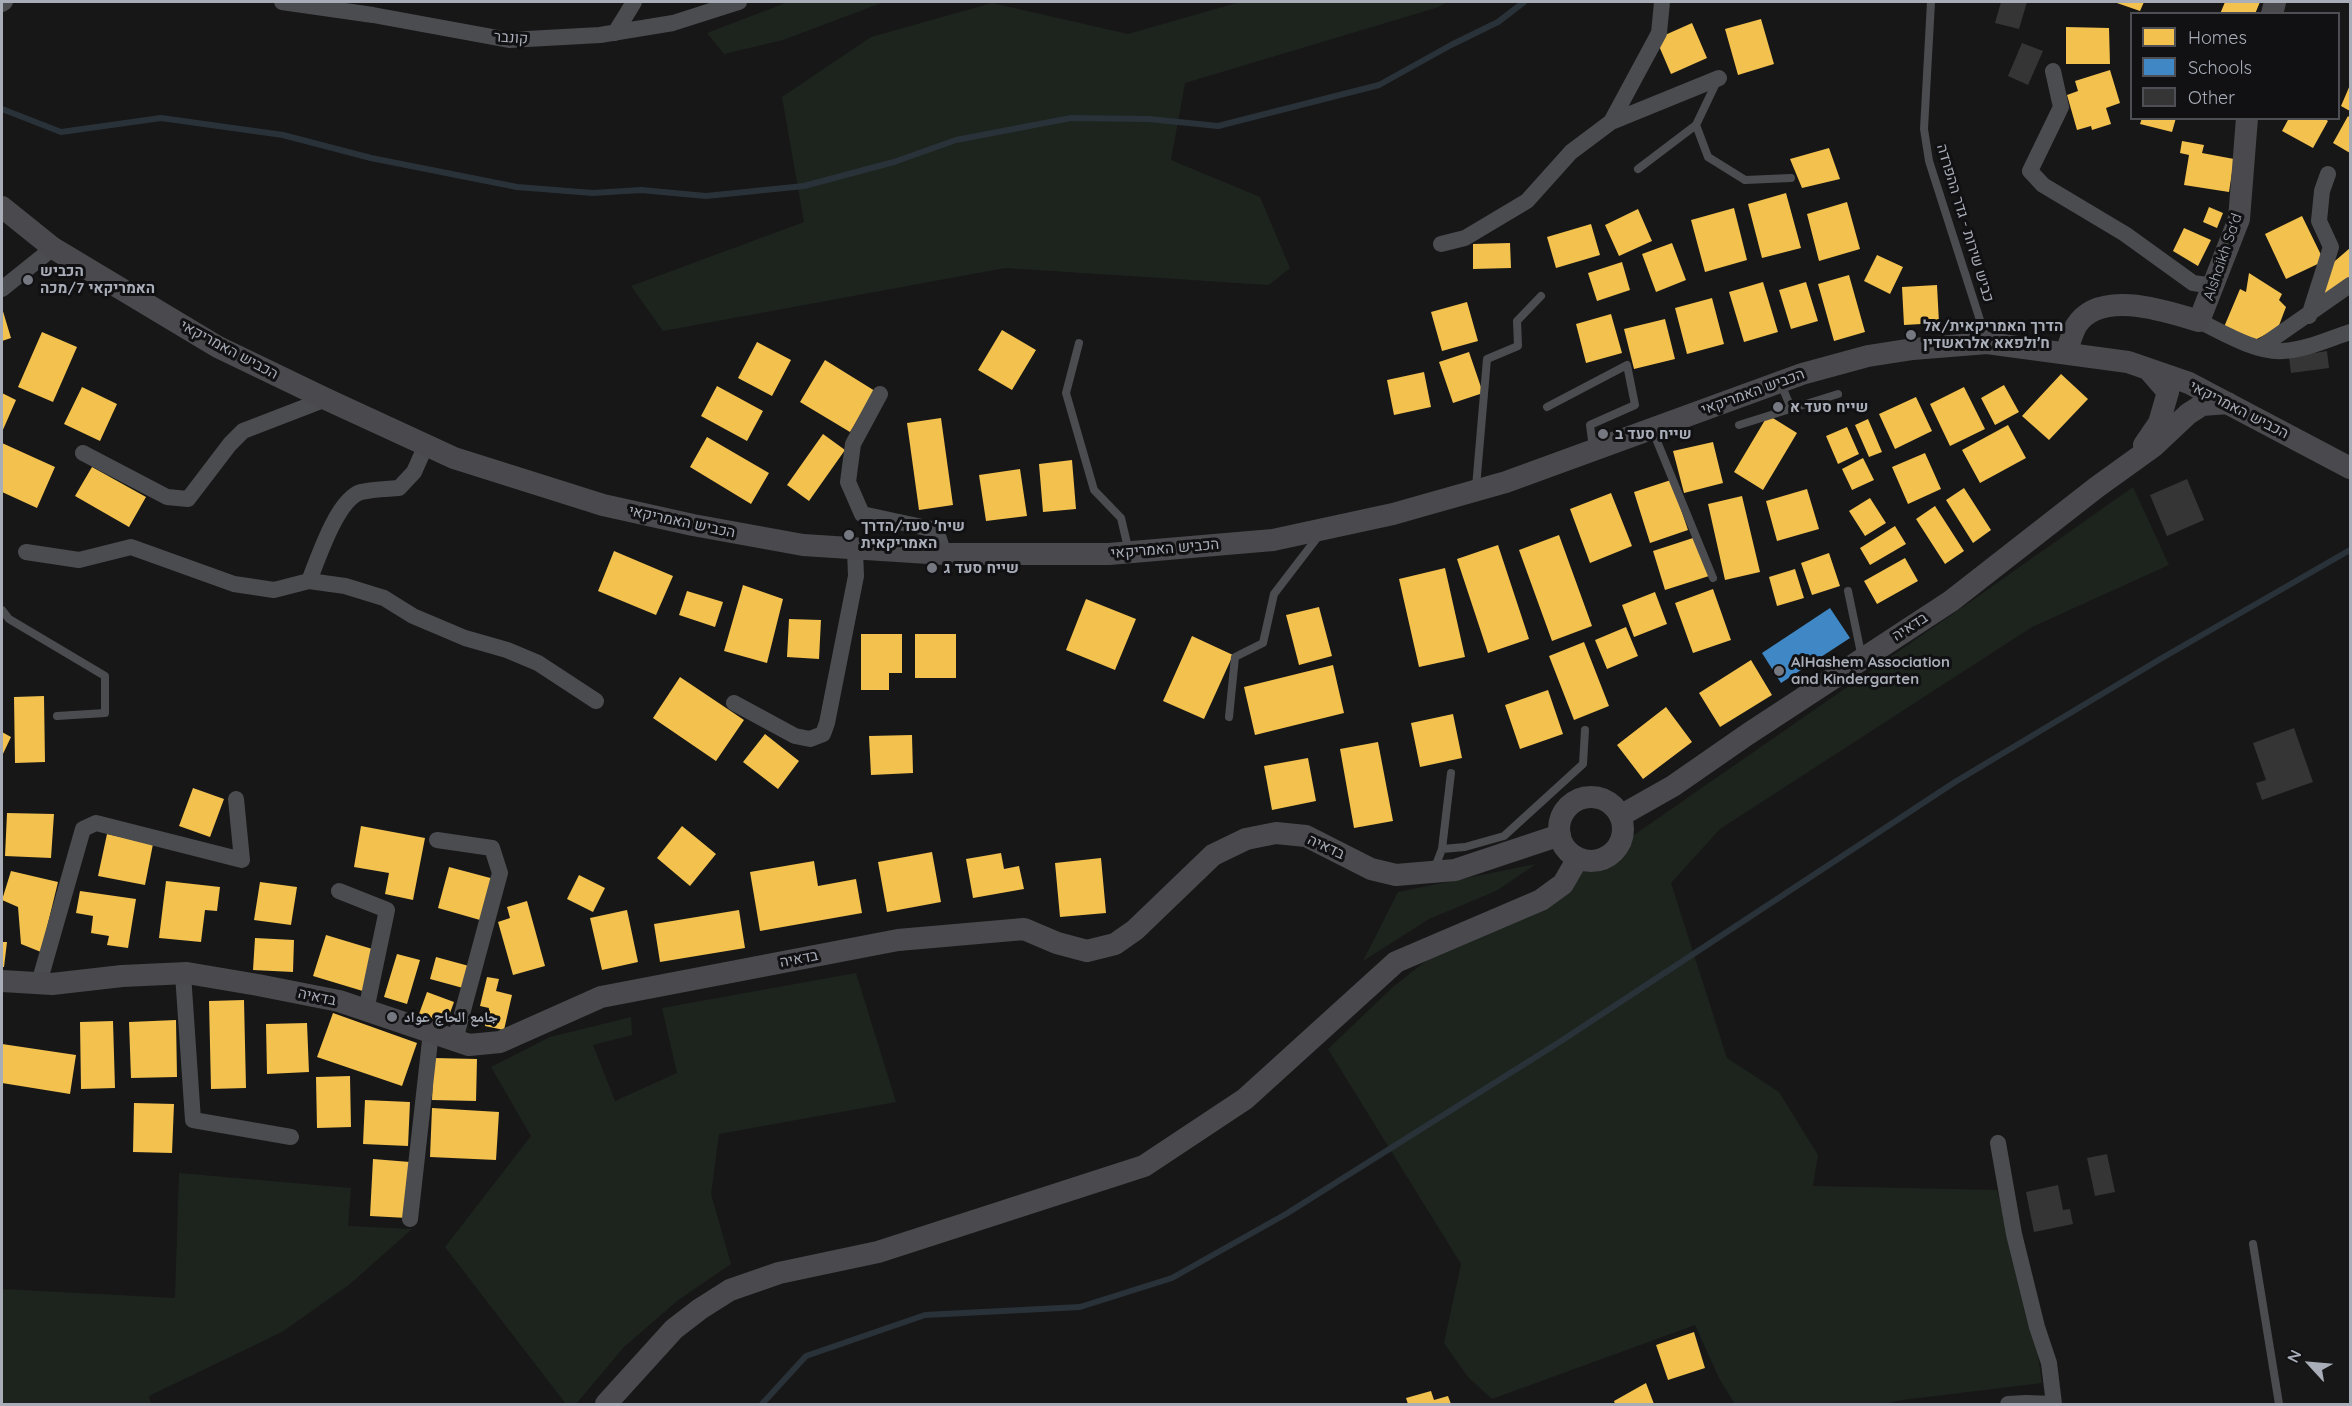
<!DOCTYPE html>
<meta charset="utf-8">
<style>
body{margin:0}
#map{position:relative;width:2352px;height:1406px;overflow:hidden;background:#171717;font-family:Quicksand,sans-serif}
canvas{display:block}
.frame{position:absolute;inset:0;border:3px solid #a8adb8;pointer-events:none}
.legend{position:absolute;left:2130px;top:12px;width:210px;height:108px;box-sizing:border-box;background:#111113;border:2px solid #4d4f55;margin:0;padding:8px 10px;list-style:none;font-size:18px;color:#a8adb8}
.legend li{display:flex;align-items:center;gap:12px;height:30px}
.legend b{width:30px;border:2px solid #4d4f55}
.north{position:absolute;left:2280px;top:1334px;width:60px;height:60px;-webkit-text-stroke:4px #111113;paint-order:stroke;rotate:296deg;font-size:16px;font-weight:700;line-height:24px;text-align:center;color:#a8adb8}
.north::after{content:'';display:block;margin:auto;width:21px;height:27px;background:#a8adb8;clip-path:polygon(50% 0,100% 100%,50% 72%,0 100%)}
</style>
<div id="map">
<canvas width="2352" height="1406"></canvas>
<div class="frame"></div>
<ul class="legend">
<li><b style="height:16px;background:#f2c14e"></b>Homes</li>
<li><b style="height:16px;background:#3f88c5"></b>Schools</li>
<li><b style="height:16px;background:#353536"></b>Other</li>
</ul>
<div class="north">N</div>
</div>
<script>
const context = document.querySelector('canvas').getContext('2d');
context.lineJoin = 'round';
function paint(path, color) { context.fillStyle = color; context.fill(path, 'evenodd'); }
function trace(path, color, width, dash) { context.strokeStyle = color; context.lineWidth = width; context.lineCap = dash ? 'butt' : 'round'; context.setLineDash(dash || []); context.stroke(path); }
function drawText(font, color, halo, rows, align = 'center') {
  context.font = font + ' Quicksand,"Noto Naskh Arabic",Heebo,sans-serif'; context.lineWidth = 6; context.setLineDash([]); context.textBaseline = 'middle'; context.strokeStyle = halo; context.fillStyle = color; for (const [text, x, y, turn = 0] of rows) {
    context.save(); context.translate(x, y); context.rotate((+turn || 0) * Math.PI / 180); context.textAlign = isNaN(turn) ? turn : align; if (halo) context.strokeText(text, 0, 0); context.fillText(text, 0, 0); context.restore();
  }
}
paint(new Path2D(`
 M788 2H884L783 40 724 54 707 33Z
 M1240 2H1447L1439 7 1185 83 1171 160 1260 197 1290 268 1269 285 1005 268 663 331 631 286 804 222 782 97 871 37 992 3 1128 34Z
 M2133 487 2169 565 2032 627 1720 829 1671 883 1727 1058 1779 1092 1818 1155 1813 1186 1997 1190 2037 1348 2042 1383 1902 1400 1885 1404H1735L1720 1380 1695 1325 1492 1399 1468 1377 1444 1343 1461 1264 1328 1049 1393 987 1432 956 1605 855 1980 595Z
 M1536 864 1496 891 1429 919 1363 961 1398 892Z
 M856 973 896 1102 719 1134 711 1194 731 1264 677 1301 624 1347 576 1404H566L445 1247 531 1136 491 1067 550 1037 631 1017 632 1035 593 1045 615 1101 677 1073 662 1008Z
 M179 1173 351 1188 348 1226 412 1229 350 1284 282 1332 149 1396 151 1404H2V1289L175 1298Z`), '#1d241e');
paint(new Path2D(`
 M2114 2H2144L2140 11Z
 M2225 2H2260L2255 14H2220Z
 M1761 19 1774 64 1738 75 1725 29Z
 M1692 23 1707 58 1671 74 1656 39Z
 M2066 27 2109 28 2110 64H2066Z
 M2110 70 2120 103 2106 108 2111 124 2092 130 2091 126 2077 130 2067 95 2078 91 2075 81Z
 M2350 85V111L2341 106Z
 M2348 116 2350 118V153L2333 143Z
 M2142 118H2176L2172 132 2140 124Z
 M2289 118H2324L2328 121 2313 148 2282 131Z
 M2182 141 2204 145 2202 153 2234 159 2229 192 2184 185 2189 155 2180 153Z
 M1829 148 1840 179 1802 188 1790 159Z
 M1786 193 1801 248 1762 258 1748 204Z
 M1847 202 1860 249 1819 261 1807 214Z
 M2209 207 2223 213 2217 228 2203 222Z
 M1734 208 1747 260 1705 272 1691 220Z
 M1638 209 1652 241 1619 256 1605 225Z
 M2302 216 2324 261 2286 279 2265 234Z
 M1591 224 1600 255 1556 268 1547 237Z
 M2184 228 2211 240 2198 266 2173 251Z
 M1510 243 1511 268 1473 269V244Z
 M1672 243 1686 280 1656 292 1642 254Z
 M2350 248V280L2320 302 2328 267Z
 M1877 255 1903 267 1890 294 1864 281Z
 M1622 262 1630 290 1597 301 1588 273Z
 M2249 273 2282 294 2279 300 2286 307 2278 328 2255 340 2224 327 2240 289 2246 292Z
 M1849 275 1865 332 1834 341 1818 284Z
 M1763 282 1778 332 1744 342 1729 292Z
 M1806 282 1818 321 1791 329 1779 290Z
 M1937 285 1939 323 1904 325 1902 287Z
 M1712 298 1724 344 1687 354 1675 308Z
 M1467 302 1478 341 1442 351 1431 312Z
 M2 308 11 338 2 341Z
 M1611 314 1622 353 1586 363 1576 324Z
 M1665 319 1675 359 1634 369 1624 329Z
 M1002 330 1036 350 1012 390 978 370Z
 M42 332 77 347 53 402 18 387Z
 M757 342 791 360 772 396 738 378Z
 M1469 352 1483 393 1453 403 1439 362Z
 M825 360 875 391 850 432 800 402Z
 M1424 372 1431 407 1394 415 1387 380Z
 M2061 374 2088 399 2049 440 2022 416Z
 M2004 385 2019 412 1995 425 1981 398Z
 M717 386 763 411 747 441 701 416Z
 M82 387 117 404 100 441 64 424Z
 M1964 387 1985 429 1950 446 1930 404Z
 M2 393 16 400 2 432Z
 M1916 397 1932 431 1895 449 1879 414Z
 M1768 415 1797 433 1763 490 1734 472Z
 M941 418 953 505 919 510 907 423Z
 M1868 419 1882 452 1869 457 1855 425Z
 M2008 425 2026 458 1980 483 1962 450Z
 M1847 427 1859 454 1838 464 1826 436Z
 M823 434 845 450 809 501 787 485Z
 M707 437 769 473 751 504 690 467Z
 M1713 442 1723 483 1684 493 1673 451Z
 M2 443 55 467 37 508 2 492Z
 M1925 453 1941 489 1908 504 1892 467Z
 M1863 458 1874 480 1852 490 1842 469Z
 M1072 460 1076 509 1043 512 1039 464Z
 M92 467 146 497 129 527 75 496Z
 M1020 469 1027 516 986 521 979 475Z
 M1671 480 1688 530 1650 543 1634 492Z
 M1964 488 1991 530 1973 543 1946 500Z
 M1807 489 1819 529 1777 541 1766 501Z
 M1611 493 1632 546 1590 563 1570 509Z
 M1742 496 1760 572 1725 580 1708 504Z
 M1870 498 1886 523 1865 536 1849 511Z
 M1935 506 1964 551 1945 564 1916 519Z
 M1895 526 1906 544 1870 565 1860 548Z
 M1559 535 1592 626 1552 641 1519 550Z
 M1696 537 1709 576 1665 590 1653 551Z
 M1498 545 1529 639 1488 653 1457 559Z
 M614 551 673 576 656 615 598 591Z
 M1829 553 1840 586 1812 595 1801 563Z
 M1905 558 1918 581 1877 604 1864 581Z
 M1445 568 1465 657 1419 667 1399 579Z
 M1795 569 1804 598 1777 606 1769 577Z
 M743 585 783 599 767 663 724 651Z
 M1713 589 1731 640 1693 653 1675 603Z
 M687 591 723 602 715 627 679 615Z
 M1655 592 1667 624 1634 637 1622 605Z
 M1086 599 1136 619 1115 670 1066 650Z
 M1319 607 1332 656 1299 665 1286 615Z
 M789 619 821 620 819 659 787 657Z
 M1626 627 1638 656 1607 669 1595 640Z
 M861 634H902V673H889V690H861Z
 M915 634H956V678H915Z
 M1192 636 1233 655 1204 719 1163 701Z
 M1584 642 1609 706 1574 720 1549 656Z
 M1751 660 1772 695 1720 727 1699 693Z
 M1333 665 1344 713 1255 735 1244 687Z
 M680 677 744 720 716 761 653 718Z
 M1548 690 1563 734 1520 749 1505 705Z
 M44 696 45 762 15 763 14 697Z
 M1666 707 1692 742 1643 779 1617 745Z
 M1453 714 1462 758 1420 767 1411 723Z
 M2 732 11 737 2 756Z
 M765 734 799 761 778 789 743 762Z
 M912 735 913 773 871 775 869 736Z
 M1378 742 1393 821 1354 828 1340 749Z
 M1308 758 1316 801 1272 810 1264 766Z
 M193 788 224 799 210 837 179 826Z
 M7 813 54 814 51 858 5 856Z
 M361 826 425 838 413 900 385 894 389 873 354 867Z
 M682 826 716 854 690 886 657 858Z
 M107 834 153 844 145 885 98 876Z
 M932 852 941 902 887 912 878 862Z
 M1001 853 1004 869 1019 866 1024 889 973 898 966 859Z
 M1101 858 1106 913 1060 917 1055 863Z
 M814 861 818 886 856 879 862 913 760 931 750 872Z
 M449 867 498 880 487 922 438 908Z
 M11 871 58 882 41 952 21 944 18 907 2 900Z
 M579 875 605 888 593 912 567 899Z
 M166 881 220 887 217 911 205 910 201 942 159 938Z
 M260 882 297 887 291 925 254 920Z
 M80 891 136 899 128 948 107 945 109 936 91 933 93 916 76 913Z
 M527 901 545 966 513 975 498 922 510 918 507 907Z
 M627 910 638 962 602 970 590 918Z
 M739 910 745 948 660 962 654 924Z
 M326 935 379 951 366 992 313 976Z
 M255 938 294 940 293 972 253 970Z
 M2 942H7L4 967H2Z
 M397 954 420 960 407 1004 384 997Z
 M436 957 469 966 463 988 430 979Z
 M487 977 499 979 496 991 512 995 504 1030 485 1026 489 1008 480 1006Z
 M427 992 454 1002 446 1024 419 1014Z
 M244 1000 246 1088 211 1089 209 1001Z
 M333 1013 417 1043 402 1086 317 1057Z
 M176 1020 177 1077 131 1078 129 1022Z
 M113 1021 115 1088 81 1089 80 1022Z
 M307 1023 309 1072 267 1074 266 1024Z
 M2 1044 76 1055 70 1094 2 1083Z
 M434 1058 477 1059 476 1101 432 1100Z
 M350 1076 351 1127 317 1128 316 1077Z
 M365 1100 410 1102 408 1146 363 1144Z
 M134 1103 174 1104 172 1153 133 1152Z
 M432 1108 499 1112 496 1160 430 1157Z
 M373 1159 410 1162 407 1218 370 1216Z
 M1694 1332 1705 1368 1668 1380 1656 1345Z
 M1646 1383 1654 1404H1615L1614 1401Z
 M1431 1391 1434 1400 1448 1396 1451 1404H1408L1406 1398Z`), '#f2c14e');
paint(new Path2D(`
 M1830 608 1850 638 1781 683 1762 653Z`), '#3f88c5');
trace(new Path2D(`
 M2 109 61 132 161 118 283 135 371 158 517 187 593 193 641 190 706 196 804 186 894 162 956 140 1071 118 1149 119 1218 126 1379 85 1451 45 1498 22 1524 2
 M762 1404 806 1356 925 1315 1080 1307 1172 1278 1286 1214 1558 1043 1955 782 2162 658 2350 550`), '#2a3239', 6);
paint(new Path2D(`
 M2001 2H2027L2019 29 1995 23Z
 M2022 43 2043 51 2028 85 2008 76Z
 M2327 351 2329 368 2291 373 2289 357Z
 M2187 479 2204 520 2167 536 2150 495Z
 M2294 728 2313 782 2262 800 2256 783 2266 780 2253 743Z
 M2107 1154 2115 1192 2095 1196 2087 1158Z
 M2058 1185 2063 1210 2070 1209 2073 1224 2034 1232 2026 1192Z`), '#353536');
trace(new Path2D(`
 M1931 2 1924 129 1929 161 1987 342
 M1717 81 1696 125 1708 157 1745 180 1791 178
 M1638 169 1696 125
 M1079 343 1066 393 1094 490 1121 518 1129 552
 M1781 384 1791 408
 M1547 407 1627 365 1635 405 1590 425 1593 448
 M1739 425 1838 394
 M1652 429 1713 578
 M1476 487 1487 359 1518 346 1517 321 1541 296
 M1848 591 1862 658
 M2 610 9 619 105 676V713L57 716
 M1229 717 1235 657 1263 643 1274 594 1320 534
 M1442 849 1451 773
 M1434 870 1442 849 1465 847 1504 836 1583 764 1585 730
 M2253 1244 2279 1404`), '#4b4c50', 8);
trace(new Path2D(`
 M282 2 373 15 509 40 600 35 673 23 739 2
 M2 4 5 2
 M615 33 634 2
 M2053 71 2061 107 2030 171 2043 185 2125 234 2193 283 2214 286
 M1611 122 1659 33 1662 2
 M1441 244 1465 238 1527 201 1571 152 1611 122 1719 78
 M2 289 53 248
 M2309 316 2331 247 2319 221 2322 191 2328 174
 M2199 321C2222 332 2256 353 2283 351 2305 350 2329 339 2350 332
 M2261 347 2350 285
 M880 394 853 444 848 482 862 514 936 530 944 554
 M83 453 167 497 188 499 230 444 243 431 326 399
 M26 552 79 560 131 547 234 584 274 590 309 581C318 559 337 499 361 492 373 489 387 489 399 488L414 472 426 445
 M309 581 345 586 384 598 413 616 465 638 507 650 538 663 596 701
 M734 703 795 736 810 739 823 734 827 723 856 576 855 550
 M437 840 492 848 500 873 455 1040
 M339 891 387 910 366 1010
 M183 974 193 1120 291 1137
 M39 983 83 829 96 823 242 860 236 799
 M1998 1143 2014 1234 2037 1327 2049 1363 2054 1404 2026 1403 2008 1404
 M410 1219 431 1032`), '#4b4c50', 16);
trace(new Path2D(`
 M2272 14 2275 2
 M2 207 53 248 218 347 326 399 454 458 603 505 693 525 803 545 944 554H1109L1273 540 1393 514 1506 482 1802 374 1868 356 1913 349 1987 343 2128 362 2189 383 2350 468
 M2066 353C2069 344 2072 334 2076 326 2099 288 2166 311 2199 321L2239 219 2247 118
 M2144 445 2159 423 2168 392 2148 369
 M1559 829a32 32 0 1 1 64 0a32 32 0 1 1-64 0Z
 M1620 816 1673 786 1748 734 1951 601 2097 487 2154 446 2188 414 2202 405 2228 403
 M2 981 52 984 122 976 187 973 258 985 339 1001 469 1045 500 1042 601 997 898 940 1024 929 1057 943 1087 951 1115 944 1135 930 1213 855 1246 839 1276 833 1306 836 1371 869 1396 875 1455 870 1560 835
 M606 1404 674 1329 700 1309 730 1290 779 1273 878 1252 1144 1166 1245 1099 1396 962 1541 900 1563 884 1578 858`), '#4a4a4e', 22);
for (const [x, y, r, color] of [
 [28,280,6,"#757880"],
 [1911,335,6,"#757880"],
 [1778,407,6,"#757880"],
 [1603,434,6,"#757880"],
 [849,535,6,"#757880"],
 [932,568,6,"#757880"],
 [1779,671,6,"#757880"],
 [392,1017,6,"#757880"]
]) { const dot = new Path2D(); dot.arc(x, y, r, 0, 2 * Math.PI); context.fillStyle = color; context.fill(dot); trace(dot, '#111113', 2); }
drawText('15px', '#a8adb8', '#111113', [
 ["קונבר",511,38,4],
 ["כביש שירות - גדר ההפרדה",1965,223,73],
 ["Alshaikh Sa'd",2223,257,-71],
 ["הכביש האמריקאי",229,350,28],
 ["הכביש האמריקאי",1753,392,-20],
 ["הכביש האמריקאי",2239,410,27],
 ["הכביש האמריקאי",682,522,12],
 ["הכביש האמריקאי",1165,549,-5],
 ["בדאיה",1910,627,-33],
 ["בדאיה",1326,847,25],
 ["בדאיה",799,959,-11],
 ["בדאיה",317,997,12]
]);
drawText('bold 15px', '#a8adb8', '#111113', [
 ["הכביש",40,271],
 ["האמריקאי 7/מכה",40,288],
 ["הדרך האמריקאית/אל",1923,326],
 ["ח׳ולפאא אלראשדין",1923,343],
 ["שייח סעד א",1790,407],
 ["שייח סעד ב",1615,434],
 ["שיח׳ סעד/הדרך",861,526],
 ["האמריקאית",861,543],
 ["שייח סעד ג",944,568],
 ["AlHashem Association",1791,662],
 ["and Kindergarten",1791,679],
 ["جامع الحاج عواد",404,1017]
], 'left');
</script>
